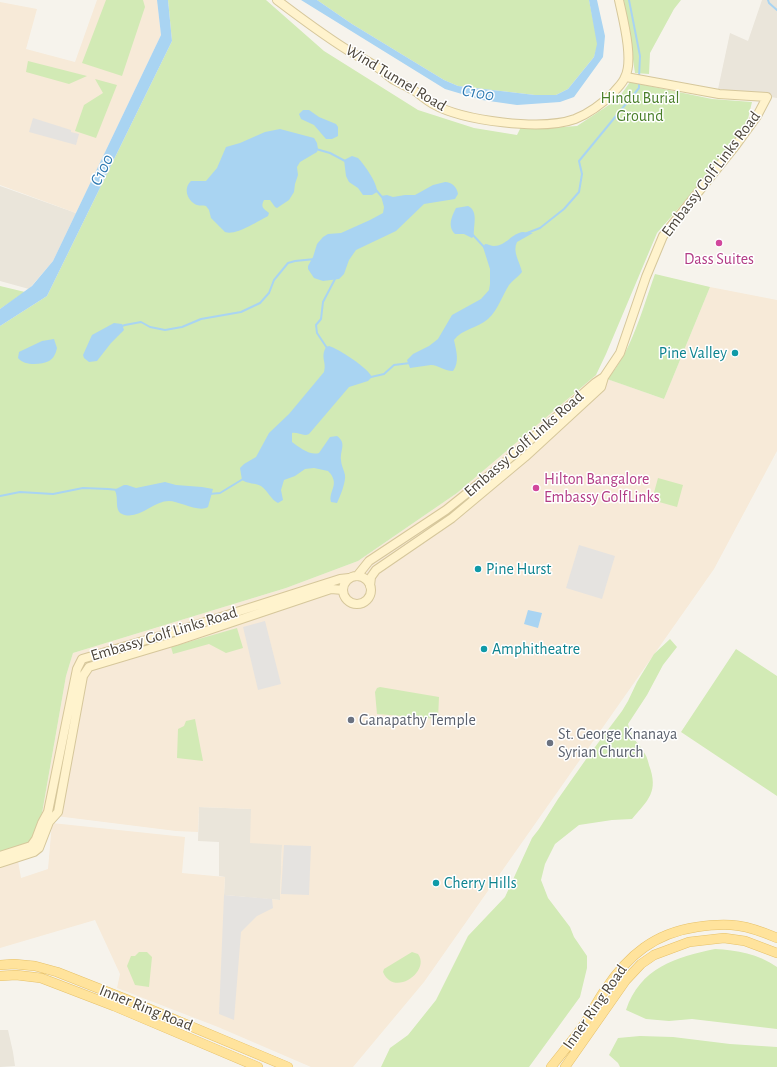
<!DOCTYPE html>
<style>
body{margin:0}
canvas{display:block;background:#f6f3ec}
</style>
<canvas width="777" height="1067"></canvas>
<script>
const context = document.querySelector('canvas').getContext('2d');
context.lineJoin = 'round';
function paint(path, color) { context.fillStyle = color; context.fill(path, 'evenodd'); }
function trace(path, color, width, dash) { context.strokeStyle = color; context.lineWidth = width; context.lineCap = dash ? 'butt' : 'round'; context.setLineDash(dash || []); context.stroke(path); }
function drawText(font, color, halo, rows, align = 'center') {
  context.font = font + ' "Alegreya Sans",sans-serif'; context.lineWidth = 3; context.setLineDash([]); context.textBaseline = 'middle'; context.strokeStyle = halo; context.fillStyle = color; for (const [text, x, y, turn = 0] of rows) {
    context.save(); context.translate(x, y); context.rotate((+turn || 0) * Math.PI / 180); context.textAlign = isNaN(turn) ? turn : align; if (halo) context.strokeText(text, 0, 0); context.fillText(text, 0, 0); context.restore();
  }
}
paint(new Path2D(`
 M762 0H777V98L718 89 730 33 748 41Z
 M0 186 76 213 53 261 29 289 0 281Z
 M199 807 251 809 282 845 280 900 224 895 225 877 219 876V842L198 841Z
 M0 1030H8L13 1052 15 1066 0 1067Z`), '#eae5da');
paint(new Path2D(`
 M97 0H157L161 35 76 213 0 185V2L37 9 26 49 75 62Z
 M710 287 777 300V451L714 569 424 982 353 1067H311L218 1027 117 988 120 974 95 920 0 948V868L18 861 21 878 48 869 52 823 185 837 182 873 225 877 224 895 280 900 282 845 250 843 251 809 199 807 198 832 176 831 56 816 41 819 66 676 73 653 286 588 358 561 457 493 596 375 664 399Z`), '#f7ead8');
paint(new Path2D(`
 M106 0H143L145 7 122 76 82 63Z
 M168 0H266L324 51 418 110 474 128 517 135 521 127 534 129 577 126 618 99 630 82 712 99 752 102 747 123 704 179 657 233 606 354 596 375 457 493 358 561 286 588 73 653 66 676 41 819 30 842 0 852V326L47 296 172 41Z
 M317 0H589L598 44 594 57 568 89 556 95H535L458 86 444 80 352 24Z
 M624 0H681L674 9 650 53 649 74 635 73Z
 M28 61 87 76 69 84 26 72Z
 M95 79 117 85 96 138 75 131 84 105 103 93Z
 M655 274 710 287 664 399 607 379C631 354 643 307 655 274Z
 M0 286 25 292 0 309Z
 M658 478 683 485 677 507 652 500Z
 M237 628 243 648 226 653 209 644 173 654 171 647Z
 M670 639 677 647 663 665 647 695 628 724C632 741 638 741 645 754 647 757 648 761 649 765 659 792 648 800 632 819L612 820 579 825 555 844 545 864 541 880 548 898 570 927 574 937 587 956V968L580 997 529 1067H381L390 1048 408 1035 436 1000 468 936 505 897 532 838 539 829 558 799 589 755 622 711 628 701 637 682 654 654Z
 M736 649 777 676V796L681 732Z
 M380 687 439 697 438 719 377 714 375 692 377 688Z
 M195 719 203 761 177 758 178 729 184 726 186 721Z
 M715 949C737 950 758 954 777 967V1029L692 1019 669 1021 646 1019 626 1010C640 968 676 957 715 949Z
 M139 952H147L152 957 149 987 135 985 127 966 131 956H135Z
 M412 952 418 954C431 971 394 998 383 972L384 969Z
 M640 1036 673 1037 730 1044 777 1047V1067H620L618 1063 609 1055 618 1038Z`), '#d2eab5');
paint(new Path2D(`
 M33 118 71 130V132L79 134 76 145 29 132Z
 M579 545 615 556 602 599 566 588Z
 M265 621 281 684 258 690 243 627Z
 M284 845 311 846 309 895 281 894Z
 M224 895 272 899 273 908 257 916 241 932 234 1020 219 1014Z`), '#e5e3e0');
paint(new Path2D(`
 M157 0H168L172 41 47 296 0 326V309L32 286 53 261 161 35Z
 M301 0H317L352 24 444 80 458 86 535 95H556L568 89 594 57 597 44 589 0H597L605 36 603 57 574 97 560 102 517 105 482 100 445 89Z
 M303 110H309L319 117 336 124 338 127V136L332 139H326L314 125 301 119 299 114Z
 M280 129 314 138 317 143 318 149 317 152 300 162 297 167 298 175 295 184 294 192 289 200 277 208 275 207 270 200H264C260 207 264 209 269 213L268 216C258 221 236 236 225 232L211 218 209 210 206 206C203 205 200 206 197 205 187 201 183 188 191 181H206L217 168 226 147 240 143 265 132Z
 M352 156 358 158C364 164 378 184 377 192L372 195H363L358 188 349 182 346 176 344 160Z
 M445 182C452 182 457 187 458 194L455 199 424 204 396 231 356 250 349 260 344 274 339 279 323 281 314 278 308 269V266L313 257 317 244 323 237 328 234 341 233 370 220 383 213 384 207 381 196 387 195 393 197 405 195H415L433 185Z
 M468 206C479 211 473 226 474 236L472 238 464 234H455C447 226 452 216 456 208Z
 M523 232 533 233 517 242C512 252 520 262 522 272 518 277 513 280 509 285 502 296 498 310 488 319 478 328 462 329 454 340 456 350 460 362 453 371 443 371 439 365 431 365L410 368 407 360 413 354 429 346 438 339 452 315 481 299 489 290 490 284V269L483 247 485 244C488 244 491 246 494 246 506 246 512 233 523 232Z
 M114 323 122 324 124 330 111 343 97 361 89 362 84 358 83 355 92 335Z
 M54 339 57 348C56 353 54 358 49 361 41 365 24 366 18 358L19 352 21 351 42 341Z
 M329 346C339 349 368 368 372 377L368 381 349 387 309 434C304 437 298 432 292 433V442C299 447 310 456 319 453L330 437 337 436C347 443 340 450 341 460 341 465 344 470 345 475 346 482 340 497 337 503L331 502C328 491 341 484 328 471L314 468 305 469 295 476 284 480 281 490 283 500 278 503C271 500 268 491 261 486 255 483 248 484 242 480L240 468 244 464 256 457 269 433 289 414 324 372C327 362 320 358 326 347Z
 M165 482 176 485 202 487 213 489 208 507C199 513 179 501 169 501 153 501 138 521 122 514 114 510 119 498 115 491L116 489 124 485H127L136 488Z
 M528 610 542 613 538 628 524 624Z`), '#a9d4f2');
trace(new Path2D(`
 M629 0 640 56 639 78
 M768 0 769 3 777 10
 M316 149 330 153 345 161
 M376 190 382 197
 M527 233 540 228 564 209 579 192 582 174 579 161 639 88V82
 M473 235 485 248
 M122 326 125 325 141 322 150 327 165 330 182 327 201 319 241 312 260 303 269 293 274 280 288 263 295 261 315 259
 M327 348 317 333 316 325 321 319 323 302 335 279
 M371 377 384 374 394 365 410 363
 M209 494 220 493 243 479
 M0 496 20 492 53 494 83 488 108 489 118 490`), '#a9d4f2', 2);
const secondary = new Path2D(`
 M277 0C302 19 327 38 354 54 361 58 368 61 375 66 382 70 388 76 394 80 401 84 407 86 413 90 420 94 426 100 433 104 463 121 542 131 575 119 590 113 603 103 614 92 618 87 623 83 625 77 634 60 623 19 619 0
 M357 576 369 561 446 510 496 470 595 383 604 377 620 353 646 277 663 236 736 145 757 116 767 97 719 94 626 77
 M343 590a14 14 0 1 1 28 0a14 14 0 1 1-28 0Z
 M370 586 371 577 376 570 452 518 525 457 601 387 604 377
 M0 856 31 846 36 839 42 823 48 812 77 669 82 659 180 630 340 579 349 578
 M0 863 34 852 39 848 49 822 58 812 83 676 89 667 176 641 331 589 343 590`);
const primary = new Path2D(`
 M0 965 14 964 35 966 57 972 128 1000 288 1067
 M0 976 16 975 41 978 114 1006 258 1067
 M551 1067C562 1053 573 1040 583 1026 591 1014 597 1001 605 990 628 955 655 933 697 927 730 922 747 925 777 938
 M565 1067 626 980 641 964 654 955 689 942 724 938 745 941 777 953`);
trace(secondary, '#d6c79b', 10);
trace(primary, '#e6c16a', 10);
trace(secondary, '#fff3cd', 8);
trace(primary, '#ffe39c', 9);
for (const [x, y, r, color] of [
 [719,243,4,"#d1479c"],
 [735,353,4,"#0f9aa8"],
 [536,488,4,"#d1479c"],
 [478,569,4,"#0f9aa8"],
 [484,649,4,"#0f9aa8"],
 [351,720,4,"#6b7280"],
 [550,743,4,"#6b7280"],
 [436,883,4,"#0f9aa8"]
]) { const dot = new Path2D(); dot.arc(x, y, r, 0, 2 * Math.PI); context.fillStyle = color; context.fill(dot); trace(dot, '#fff', 1.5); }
drawText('16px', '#4b4439', '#fff', [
 ["Wind Tunnel Road",396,78,31],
 ["Embassy Golf Links Road",711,174,-53],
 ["Embassy Golf Links Road",524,444,-41],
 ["Embassy Golf Links Road",164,634,-17],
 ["Inner Ring Road",595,1007,-55],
 ["Inner Ring Road",146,1008,22]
]);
drawText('16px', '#4a7f2a', '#fff', [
 ["Hindu Burial",640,98],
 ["Ground",640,116]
]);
drawText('16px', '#b23c85', '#fff', [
 ["Dass Suites",719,259],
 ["Hilton Bangalore",544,479,"left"],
 ["Embassy GolfLinks",544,497,"left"]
]);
drawText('16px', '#0d838f', '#fff', [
 ["Pine Valley",727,353,"right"],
 ["Pine Hurst",486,569],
 ["Amphitheatre",492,649],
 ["Cherry Hills",444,883]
], 'left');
drawText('16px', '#5b616d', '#fff', [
 ["Ganapathy Temple",359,720],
 ["St. George Knanaya",558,734],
 ["Syrian Church",558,752]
], 'left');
drawText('italic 17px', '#2e7ab2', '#fff', [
 ["C100",478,93,10],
 ["C100",102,170,-64]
]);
</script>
